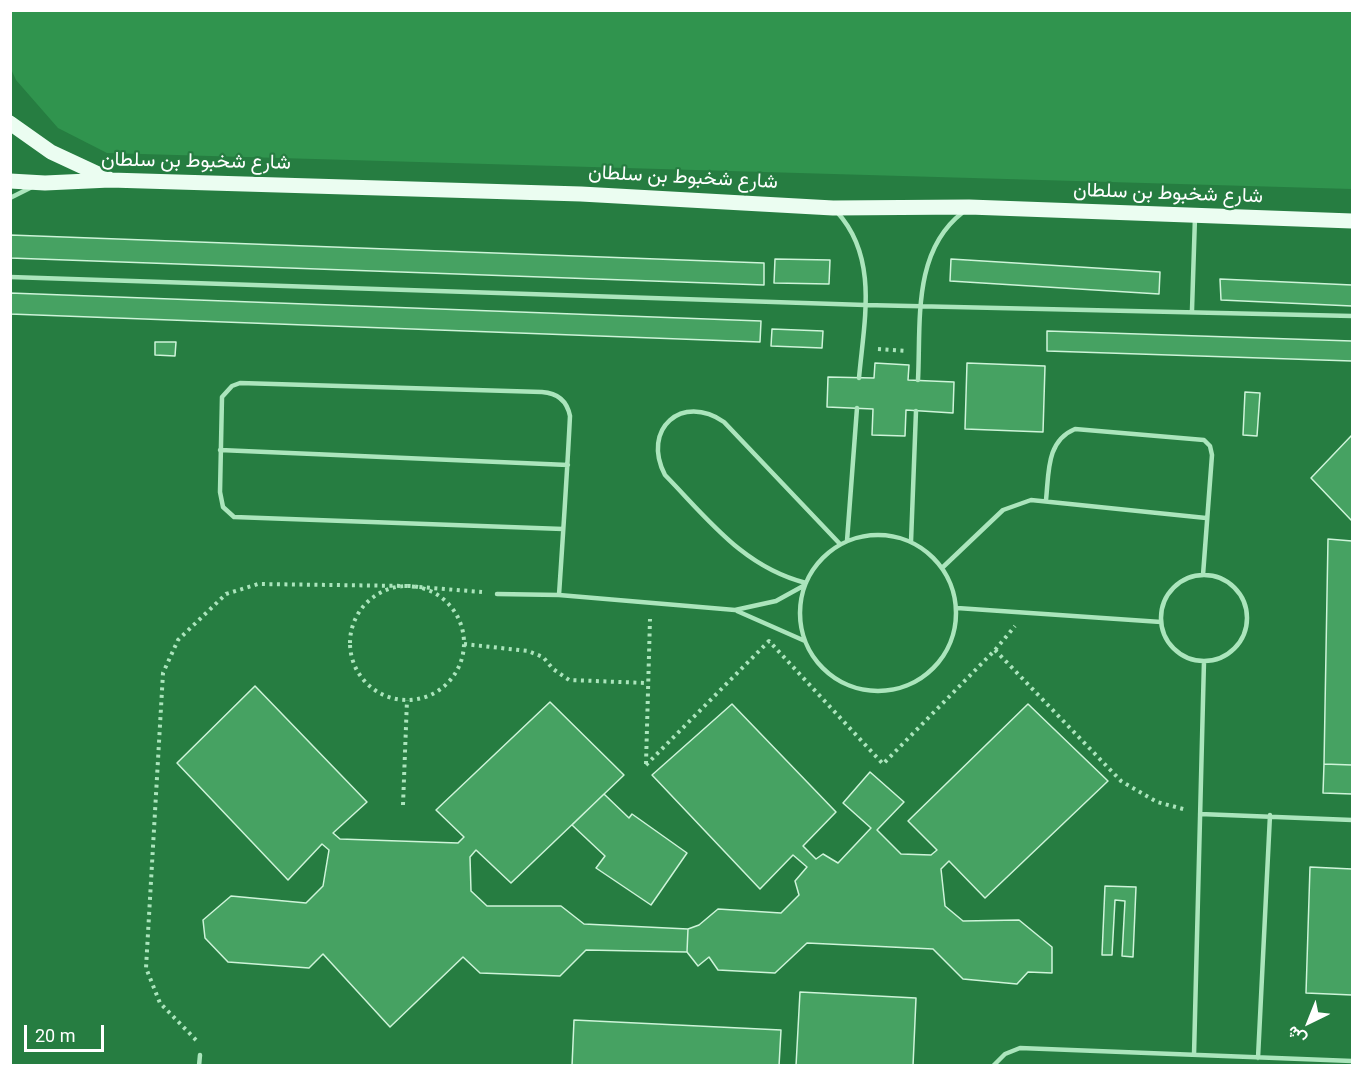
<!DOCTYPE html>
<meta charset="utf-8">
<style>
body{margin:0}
#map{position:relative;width:1363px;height:1076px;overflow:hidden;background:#267d41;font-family:Roboto,Vazirmatn,sans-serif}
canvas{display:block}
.frame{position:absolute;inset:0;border:12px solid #fff;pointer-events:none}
.north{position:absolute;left:1279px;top:992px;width:60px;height:60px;-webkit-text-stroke:4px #267d41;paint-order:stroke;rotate:223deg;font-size:16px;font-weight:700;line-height:24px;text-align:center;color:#fff}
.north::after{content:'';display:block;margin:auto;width:21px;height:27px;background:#fff;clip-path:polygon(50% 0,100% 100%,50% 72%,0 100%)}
.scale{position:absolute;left:24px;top:1025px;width:80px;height:27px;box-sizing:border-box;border:3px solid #fff;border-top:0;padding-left:8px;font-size:18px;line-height:21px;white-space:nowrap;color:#fff;-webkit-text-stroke:4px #267d41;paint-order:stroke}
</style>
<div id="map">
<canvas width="1363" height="1076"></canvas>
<div class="frame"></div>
<div class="north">ش</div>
<div class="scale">20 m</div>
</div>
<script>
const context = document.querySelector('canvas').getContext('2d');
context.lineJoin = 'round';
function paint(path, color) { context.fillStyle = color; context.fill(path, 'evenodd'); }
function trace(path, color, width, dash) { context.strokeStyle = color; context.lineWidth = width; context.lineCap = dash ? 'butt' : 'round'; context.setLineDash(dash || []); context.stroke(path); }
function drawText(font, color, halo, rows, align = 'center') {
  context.font = font + ' Roboto,Vazirmatn,sans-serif'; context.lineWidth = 4.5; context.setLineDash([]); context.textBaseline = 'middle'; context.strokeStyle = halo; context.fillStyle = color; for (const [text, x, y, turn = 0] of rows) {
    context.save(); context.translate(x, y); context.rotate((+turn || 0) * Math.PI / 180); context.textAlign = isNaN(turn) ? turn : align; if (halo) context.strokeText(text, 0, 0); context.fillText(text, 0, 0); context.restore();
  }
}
paint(new Path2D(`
 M10 11H1352V189L107 153 58 128 16 80 11 69Z`), '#30944e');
const building = new Path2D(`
 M10 235 764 263V285L10 258Z
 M775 259 830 260 829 284 774 283Z
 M951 259 1160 272 1159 294 950 281Z
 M1220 279 1352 285V306L1221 300Z
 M10 293 761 321 760 342 10 314Z
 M772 329 823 331 822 348 771 346Z
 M1047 331 1352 341V361L1047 351Z
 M155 342H176L175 356 155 355Z
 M875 363 909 365 908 380 954 382 953 413 906 410 905 436 872 435 873 409 827 407 828 377 874 378Z
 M967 363 1045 366 1043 432 965 429Z
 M1245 392 1260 393 1257 436 1243 435Z
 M1352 435V521L1311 478Z
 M1328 539 1352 541V765L1324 764Z
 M255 686 367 802 333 833 340 839 458 843 464 837 436 810 550 702 624 775 511 883 476 850 470 857 471 891 487 906H561L584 924 688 929 687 952 586 950 560 976 480 973 463 957 390 1027 323 954 309 968 228 962 205 938 203 920 231 896 306 903 323 886 329 850 322 844 288 880 177 763Z
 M732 704 836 812 803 846 816 859 823 854 838 863 871 828 843 803 870 772 904 802 877 830 901 854 931 855 937 850 908 821 1028 704 1108 781 985 898 949 861 941 869 945 906 963 921 1019 920 1052 947V973L1028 972 1017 984 963 979 933 949 807 943 775 973 718 970 709 957 698 966 687 952 688 929 699 925 718 909 781 913 799 895 795 881 807 867 793 855 760 889 652 775Z
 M1324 764 1352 765V794L1323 793Z
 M604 794 629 818 632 814 687 853 651 905 596 868 605 856 572 825Z
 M1310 867 1352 869V1021V995L1306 993Z
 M1105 886 1136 887 1133 957 1122 956 1125 901 1115 900 1112 955H1102Z
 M800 992 916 998 913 1066H796Z
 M574 1020 781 1030 779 1066H572Z`);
paint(building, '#46a262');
trace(building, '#cef4d9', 1.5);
trace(new Path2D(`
 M878 349 906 351
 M350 643a57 57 0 1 1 114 0a57 57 0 1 1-114 0Z
 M464 644 528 651 543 657 553 669 569 680 646 683
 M995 650 1121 781 1157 802 1187 810
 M646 764 650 619
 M646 765 769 641 883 764 995 650 1015 626
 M403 805 407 700
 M196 1040 160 1003 146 968 163 673 178 640 226 594 258 584 407 586 482 592`), '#abe5bc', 4, [3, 4.5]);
trace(new Path2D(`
 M10 198 32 187
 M837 212C879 258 864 321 859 378
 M10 277 865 305 1352 316
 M1192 310 1195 217
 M918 380C921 323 912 252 962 213
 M220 450 568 465
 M1046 500C1049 473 1046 441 1075 429L1204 440 1210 446 1212 455 1203 575
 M800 613a78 78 0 1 1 156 0a78 78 0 1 1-156 0Z
 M847 541 857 408
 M911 542 916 411
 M942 568 1003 510 1031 500 1206 518
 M1161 618a43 43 0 1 1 86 0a43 43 0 1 1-86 0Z
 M806 583C743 567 708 519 665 475 641 429 682 393 724 422L840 544
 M497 594 559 595 735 610 776 601 805 585
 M559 595C563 535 567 476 570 416 567 401 558 393 542 392L240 383 232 386 222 397 220 492 223 507 234 517 563 529
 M957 608 1161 622
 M737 611 805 641
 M1200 814 1352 820
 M1194 1055 1204 661
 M1258 1058 1270 815
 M199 1066 200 1055
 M993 1066 1005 1054 1020 1048 1352 1061`), '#abe5bc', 4.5);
trace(new Path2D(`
 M10 123 51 152 109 179
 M10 181 45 183 110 180 581 194 833 208 969 207 1352 221`), '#ebfdf1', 15);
drawText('20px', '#fff', '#267d41', [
 ["شارع شخبوط بن سلطان",196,162,1],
 ["شارع شخبوط بن سلطان",683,178,3],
 ["شارع شخبوط بن سلطان",1168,194,2]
]);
</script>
